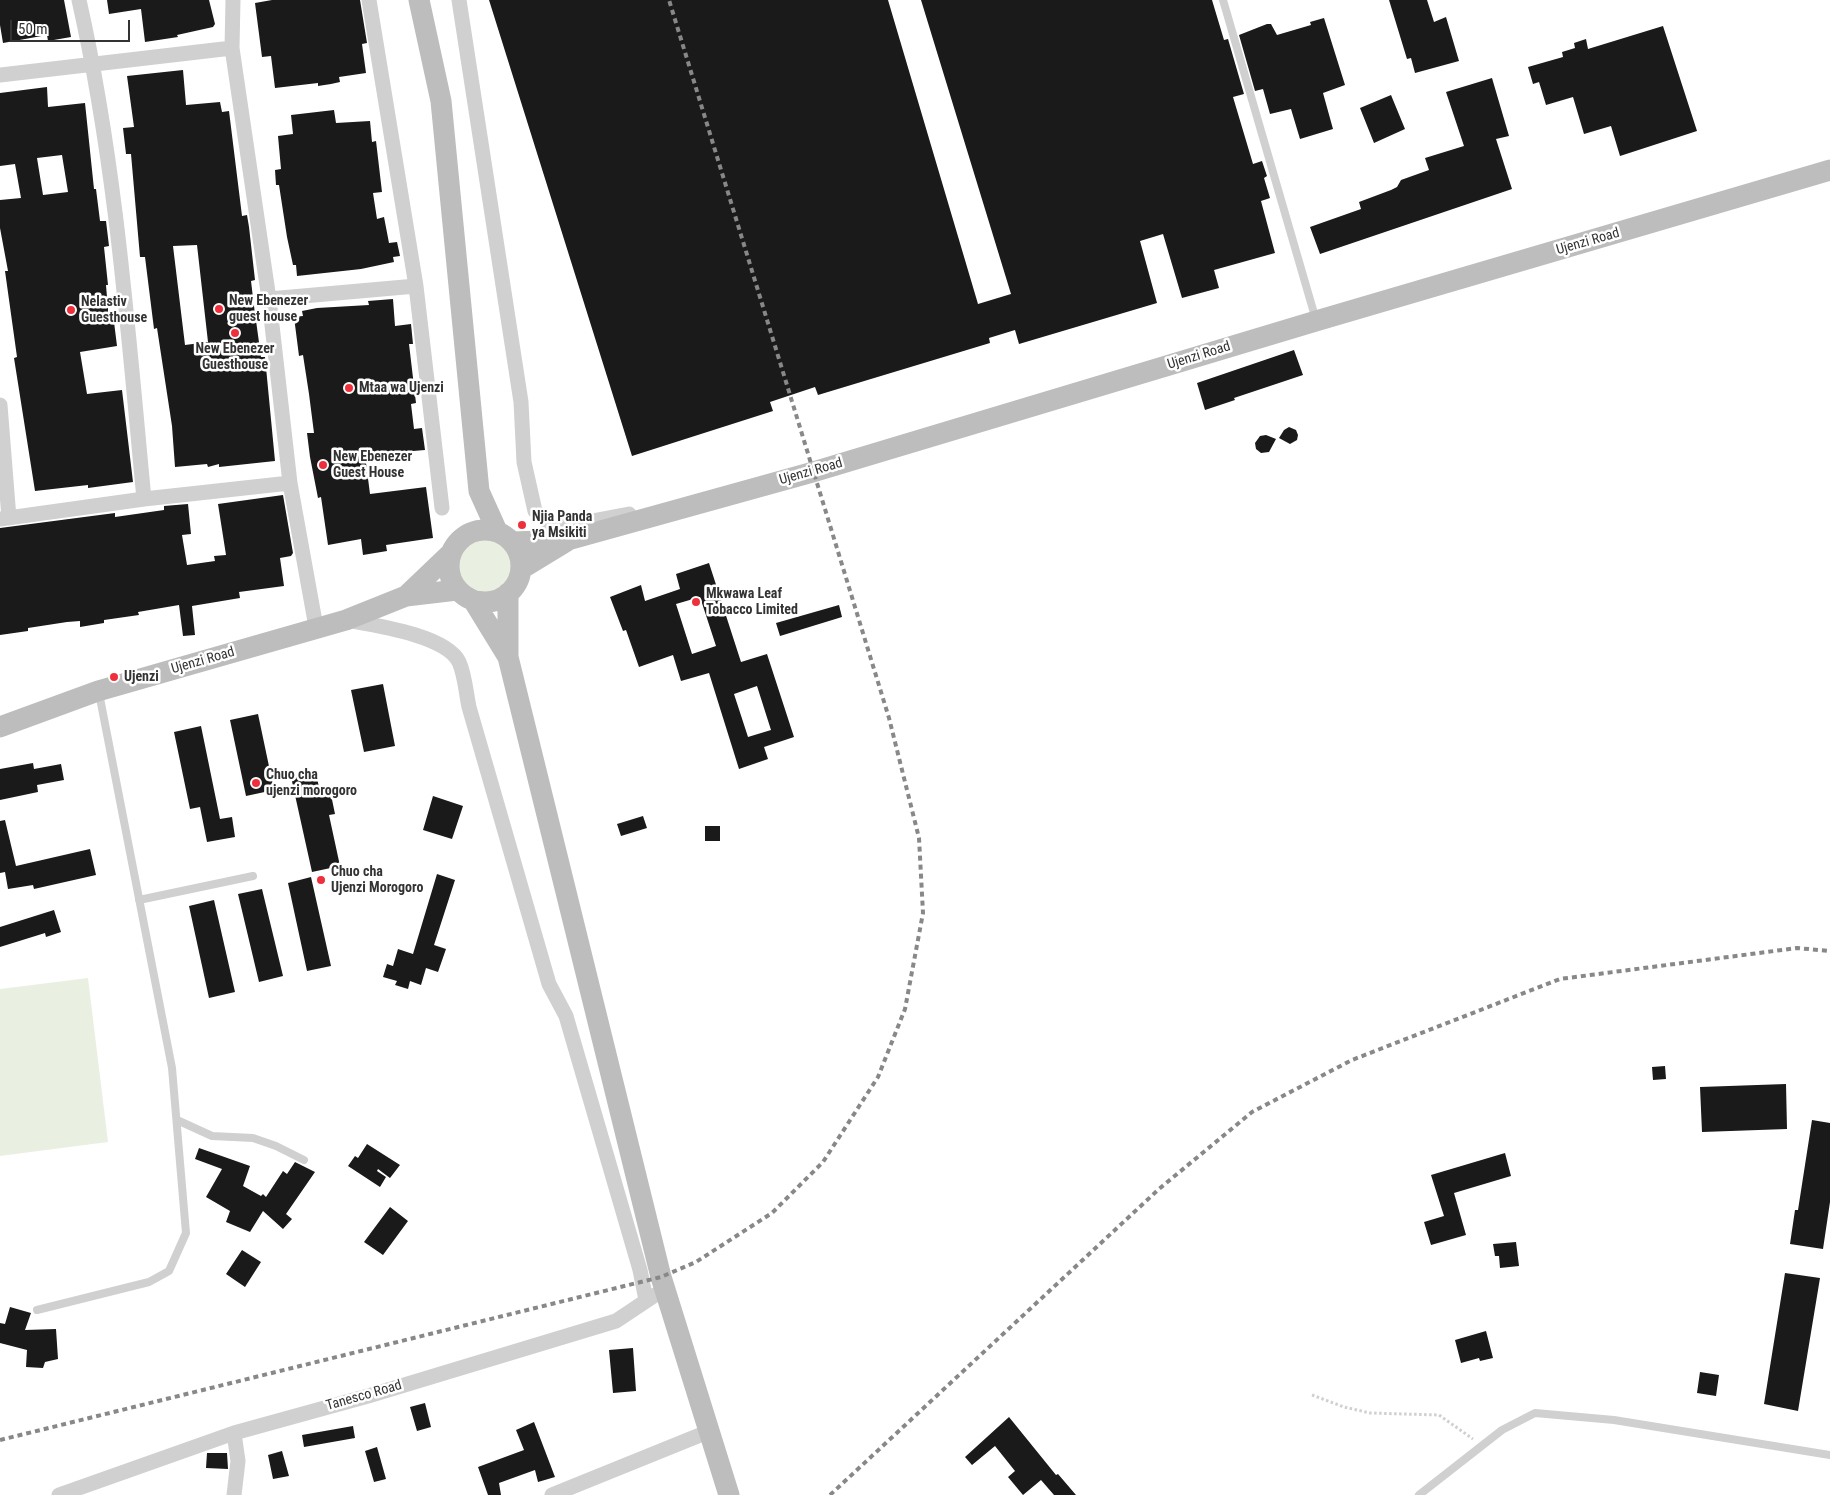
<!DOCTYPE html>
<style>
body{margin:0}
#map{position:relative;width:1830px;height:1495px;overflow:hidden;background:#fff;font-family:"Roboto Condensed",sans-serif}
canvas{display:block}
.scale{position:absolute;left:10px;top:20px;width:120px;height:22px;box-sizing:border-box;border:2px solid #333;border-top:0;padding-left:6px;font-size:15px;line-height:18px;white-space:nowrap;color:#333;-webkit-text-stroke:4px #fff;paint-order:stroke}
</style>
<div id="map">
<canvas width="1830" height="1495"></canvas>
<div class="scale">50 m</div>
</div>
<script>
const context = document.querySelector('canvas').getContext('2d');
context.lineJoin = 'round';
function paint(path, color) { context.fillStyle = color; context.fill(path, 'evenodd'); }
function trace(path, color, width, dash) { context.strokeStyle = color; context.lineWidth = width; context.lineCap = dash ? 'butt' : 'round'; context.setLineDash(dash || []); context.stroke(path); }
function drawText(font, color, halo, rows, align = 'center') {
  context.font = font + ' "Roboto Condensed",sans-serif'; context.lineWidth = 5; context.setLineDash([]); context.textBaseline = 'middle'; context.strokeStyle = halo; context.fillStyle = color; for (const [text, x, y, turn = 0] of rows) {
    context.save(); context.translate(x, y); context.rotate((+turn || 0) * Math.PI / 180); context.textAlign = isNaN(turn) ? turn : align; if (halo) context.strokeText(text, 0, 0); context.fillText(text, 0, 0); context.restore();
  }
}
paint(new Path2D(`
 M457 565a29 29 0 1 1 58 0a29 29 0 1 1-58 0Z
 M88 978 108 1142 0 1156V989Z`), '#e9f0e1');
paint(new Path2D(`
 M0 0H64L71 37 48 41 47 35 3 43 0 25Z
 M107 0H209L215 24 213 27 177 35 178 37 145 42 141 9 109 14Z
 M272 0H360L367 43 362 44 366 73 339 77 340 82 331 84 318 86V83L275 88 271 56 262 57 255 3Z
 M489 0H888L978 304 1011 294 921 0H1212L1224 40 1228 39 1244 94 1233 97 1253 164 1262 161 1267 176 1264 178 1270 198 1261 201 1275 253 1214 270 1219 288 1182 298 1163 234 1140 241 1157 303 1019 344 1015 330 989 338 990 343 818 395 815 387 770 402 773 411 632 456Z
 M1389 0H1427L1434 22 1446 17 1459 61 1415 73 1411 58 1407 59Z
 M1324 18 1345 85 1323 93 1333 129 1300 139 1291 109 1270 114 1263 89 1255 91 1239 35 1267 24H1271L1277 35 1311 25 1310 22Z
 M1663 26 1697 131 1620 156 1611 126 1584 134 1573 97 1546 105 1539 82 1533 84 1528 67 1563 57 1562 52 1575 48 1574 43 1586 39 1588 49Z
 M183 70 186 105 220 102 222 112 229 111 242 216 247 215 249 227 255 280 251 281 254 306 261 357H265L275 461 219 467V464L208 467 207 464 175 467 172 426 157 328 154 329 145 257H140L131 154H126L123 128 134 127 127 76ZM197 245 208 342 185 345 173 246Z
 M1492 78 1509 136 1496 139 1512 189 1320 254 1310 227 1361 209 1359 202 1391 190 1397 187 1401 180 1429 170 1425 158 1464 146 1446 92Z
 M47 87 48 107 85 103 94 189H96L100 221H106L109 246 104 247 108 285H106L109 322H114L117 346 80 352 87 394 122 390 133 482 88 488V485L35 491 14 358 17 357 5 271H8L0 228V200L21 198 15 164 0 166V93ZM62 155 68 192 43 195 37 158Z
 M1391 95 1405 129 1374 143 1360 108Z
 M334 110 336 123 370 121 372 142 376 141 382 192 373 193 377 219 384 217 389 243 397 242 400 256 393 257 394 262 361 269 297 276 296 265H293L287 237 279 185H276L275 170 281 169 278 136 293 134 291 115Z
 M393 299 395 326 411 324 413 344H409L416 403 411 404 414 429 422 428 425 450 365 455 370 494 426 487 433 538 386 545 387 551 363 555 361 539 328 545 321 497 318 498 310 457 307 433H314L309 394 303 355 299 356 294 317 303 316 302 311 317 308 369 305 368 301Z
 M1294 350 1303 375 1234 398 1235 400 1205 410 1197 383Z
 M1289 427 1296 430 1298 435 1297 440 1290 444 1279 438 1284 430Z
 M1266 435 1276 439 1269 452 1261 453 1256 449 1255 443 1260 436Z
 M283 495 293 553 291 556 280 558 284 586 239 592 240 598 192 606 195 635 183 636 179 605 138 612 139 615 104 620V623L80 627V621L67 622 28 628V631L0 635V528L115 513V517L164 510V506L188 504 191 534 182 535 187 565 215 561 214 556 226 555 218 504Z
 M709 563 741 662 767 654 794 737 764 747 768 759 739 769 709 673 681 681 673 655 639 667 626 630 623 631 610 597 641 585 645 601 680 589 676 574ZM700 597 716 646 692 654 676 604ZM757 686 771 730 748 737 734 694Z
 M839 605 842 617 780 636 776 623Z
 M383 684 395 746 364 752 351 690Z
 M258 714 274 790 246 796 230 720Z
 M201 726 220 819 232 817 235 837 207 842 200 807 190 809 174 732Z
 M33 763 34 769 61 764 64 780 37 785 38 792 0 800V769Z
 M306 775 307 780 317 777 319 788 329 785 335 814 329 815 340 866 312 872 291 777Z
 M433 796 463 806 452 839 423 830Z
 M643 816 647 828 621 836 617 824Z
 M5 820 16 866 90 849 96 875 34 889 33 885 8 889 5 872 0 873V821Z
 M705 826H720V841H705Z
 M437 874 455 880 434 945 446 949 438 972 426 968 421 985 410 981 408 989 395 985 397 981 383 977 387 964 393 966 398 949 413 954Z
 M311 877 331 966 307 971 288 883Z
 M262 889 283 976 259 982 238 894Z
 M214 900 235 992 209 998 189 906Z
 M54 910 61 932 46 937 45 933 0 947V927Z
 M1665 1066 1666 1079 1653 1080 1652 1067Z
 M1786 1084 1787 1129 1702 1132 1700 1087Z
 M1812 1120 1830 1123V1202L1823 1249 1790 1244 1795 1210H1798Z
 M367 1144 400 1165 390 1178 378 1169 377 1171 386 1177 380 1187 348 1166 355 1156 358 1158Z
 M199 1148 250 1166 243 1186 261 1196 263 1194 266 1197 283 1171 287 1174 295 1162 315 1172 286 1214 292 1219 283 1229 263 1211 250 1232 226 1222 230 1211 206 1197 222 1169 195 1159Z
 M1505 1153 1511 1176 1454 1193 1466 1235 1431 1245 1424 1222 1444 1216 1431 1175Z
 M390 1207 408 1221 383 1255 364 1242Z
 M1516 1242 1519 1266 1500 1268 1499 1256H1495L1493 1244Z
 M242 1250 261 1262 245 1287 226 1274Z
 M1785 1273 1820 1278 1798 1411 1764 1404Z
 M10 1307 31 1313 25 1330 56 1329 58 1359 45 1362 43 1368 26 1367 27 1350 0 1343V1323L5 1324Z
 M1486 1331 1493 1358 1480 1361 1479 1358 1461 1363 1455 1340Z
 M633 1348 636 1391 613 1393 609 1350Z
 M1700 1372 1719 1375 1716 1396 1697 1393Z
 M425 1403 431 1427 417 1431 410 1407Z
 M1009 1417 1056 1475 1058 1474 1076 1495H1054L1041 1480 1023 1495 1008 1477 1015 1471 995 1446 972 1465 965 1457Z
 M534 1422 555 1477 538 1482 535 1470 499 1483 501 1495H488L478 1467 524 1450 516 1430Z
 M353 1426 355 1438 304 1447 302 1435Z
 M377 1447 386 1479 374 1482 365 1451Z
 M282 1451 289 1476 273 1479 268 1455Z
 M207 1453H227L228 1469 206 1468Z`), '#1a1a1a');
trace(new Path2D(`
 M1312 1395 1344 1407 1370 1413 1439 1415 1473 1439`), '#d0d0d0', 3, [2.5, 2.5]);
trace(new Path2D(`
 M1223 0 1316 320
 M139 900 253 876
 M177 1120 212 1136 253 1138 276 1146 304 1160
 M37 1310 149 1282 169 1271 186 1233 172 1068 99 693
 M1419 1495 1502 1430 1535 1413 1614 1420 1830 1455`), '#d0d0d0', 8);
trace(new Path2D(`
 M79 0C116 164 128 332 144 499
 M233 0 232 48 269 299 290 483 316 627
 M369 0 416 286 442 508
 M459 0 521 402 524 462 535 511 555 528 629 514
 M0 75 232 48
 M269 299 416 286
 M0 405 9 518
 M0 519 144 499 290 483
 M346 620C373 625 446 635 459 662 465 675 466 693 469 707L549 984 566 1016 640 1270 646 1300
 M59 1495 234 1433 368 1396 616 1321 655 1295
 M234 1495 238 1461 234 1433
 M552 1495 710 1431`), '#d0d0d0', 15);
trace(new Path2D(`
 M419 0 441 101 479 491 497 531
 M449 566a36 36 0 1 1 72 0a36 36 0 1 1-72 0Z
 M512 542 568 540 813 472 1316 321 1830 170
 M521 569 567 541
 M508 593V657L661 1277 729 1495
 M406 596 451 553
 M473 600 508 657
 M0 727 98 691 346 620 406 596 457 590`), '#bdbdbd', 21);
trace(new Path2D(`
 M0 1440 661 1277 696 1262 772 1213 823 1162 878 1077 905 1009 923 913 919 838 889 718 669 0
 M830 1495 1159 1189 1252 1112 1352 1060 1560 979 1797 948 1830 951`), '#888', 4, [5, 4]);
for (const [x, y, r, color] of [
 [219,309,5,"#ee303c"],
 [71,310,5,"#ee303c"],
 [235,333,5,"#ee303c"],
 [349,388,5,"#ee303c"],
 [323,465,5,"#ee303c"],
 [522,525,5,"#ee303c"],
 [696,602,5,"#ee303c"],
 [114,677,5,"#ee303c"],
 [256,783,5,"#ee303c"],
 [321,880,5,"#ee303c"]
]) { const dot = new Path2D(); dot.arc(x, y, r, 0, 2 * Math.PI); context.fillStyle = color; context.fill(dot); trace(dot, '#fff', 2); }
drawText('14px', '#333', '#fff', [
 ["Ujenzi Road",1588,242,-16],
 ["Ujenzi Road",1199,356,-17],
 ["Ujenzi Road",811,472,-16],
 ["Ujenzi Road",203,661,-16],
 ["Tanesco Road",364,1396,-16]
]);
drawText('bold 14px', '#333', '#fff', [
 ["New Ebenezer",229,301],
 ["guest house",229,317],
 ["Nelastiv",81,302],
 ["Guesthouse",81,318],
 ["New Ebenezer",235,349,"center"],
 ["Guesthouse",235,365,"center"],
 ["Mtaa wa Ujenzi",359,388],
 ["New Ebenezer",333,457],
 ["Guest House",333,473],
 ["Njia Panda",532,517],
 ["ya Msikiti",532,533],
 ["Mkwawa Leaf",706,594],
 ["Tobacco Limited",706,610],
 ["Ujenzi",124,677],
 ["Chuo cha",266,775],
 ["ujenzi morogoro",266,791],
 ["Chuo cha",331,872],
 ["Ujenzi Morogoro",331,888]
], 'left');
</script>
